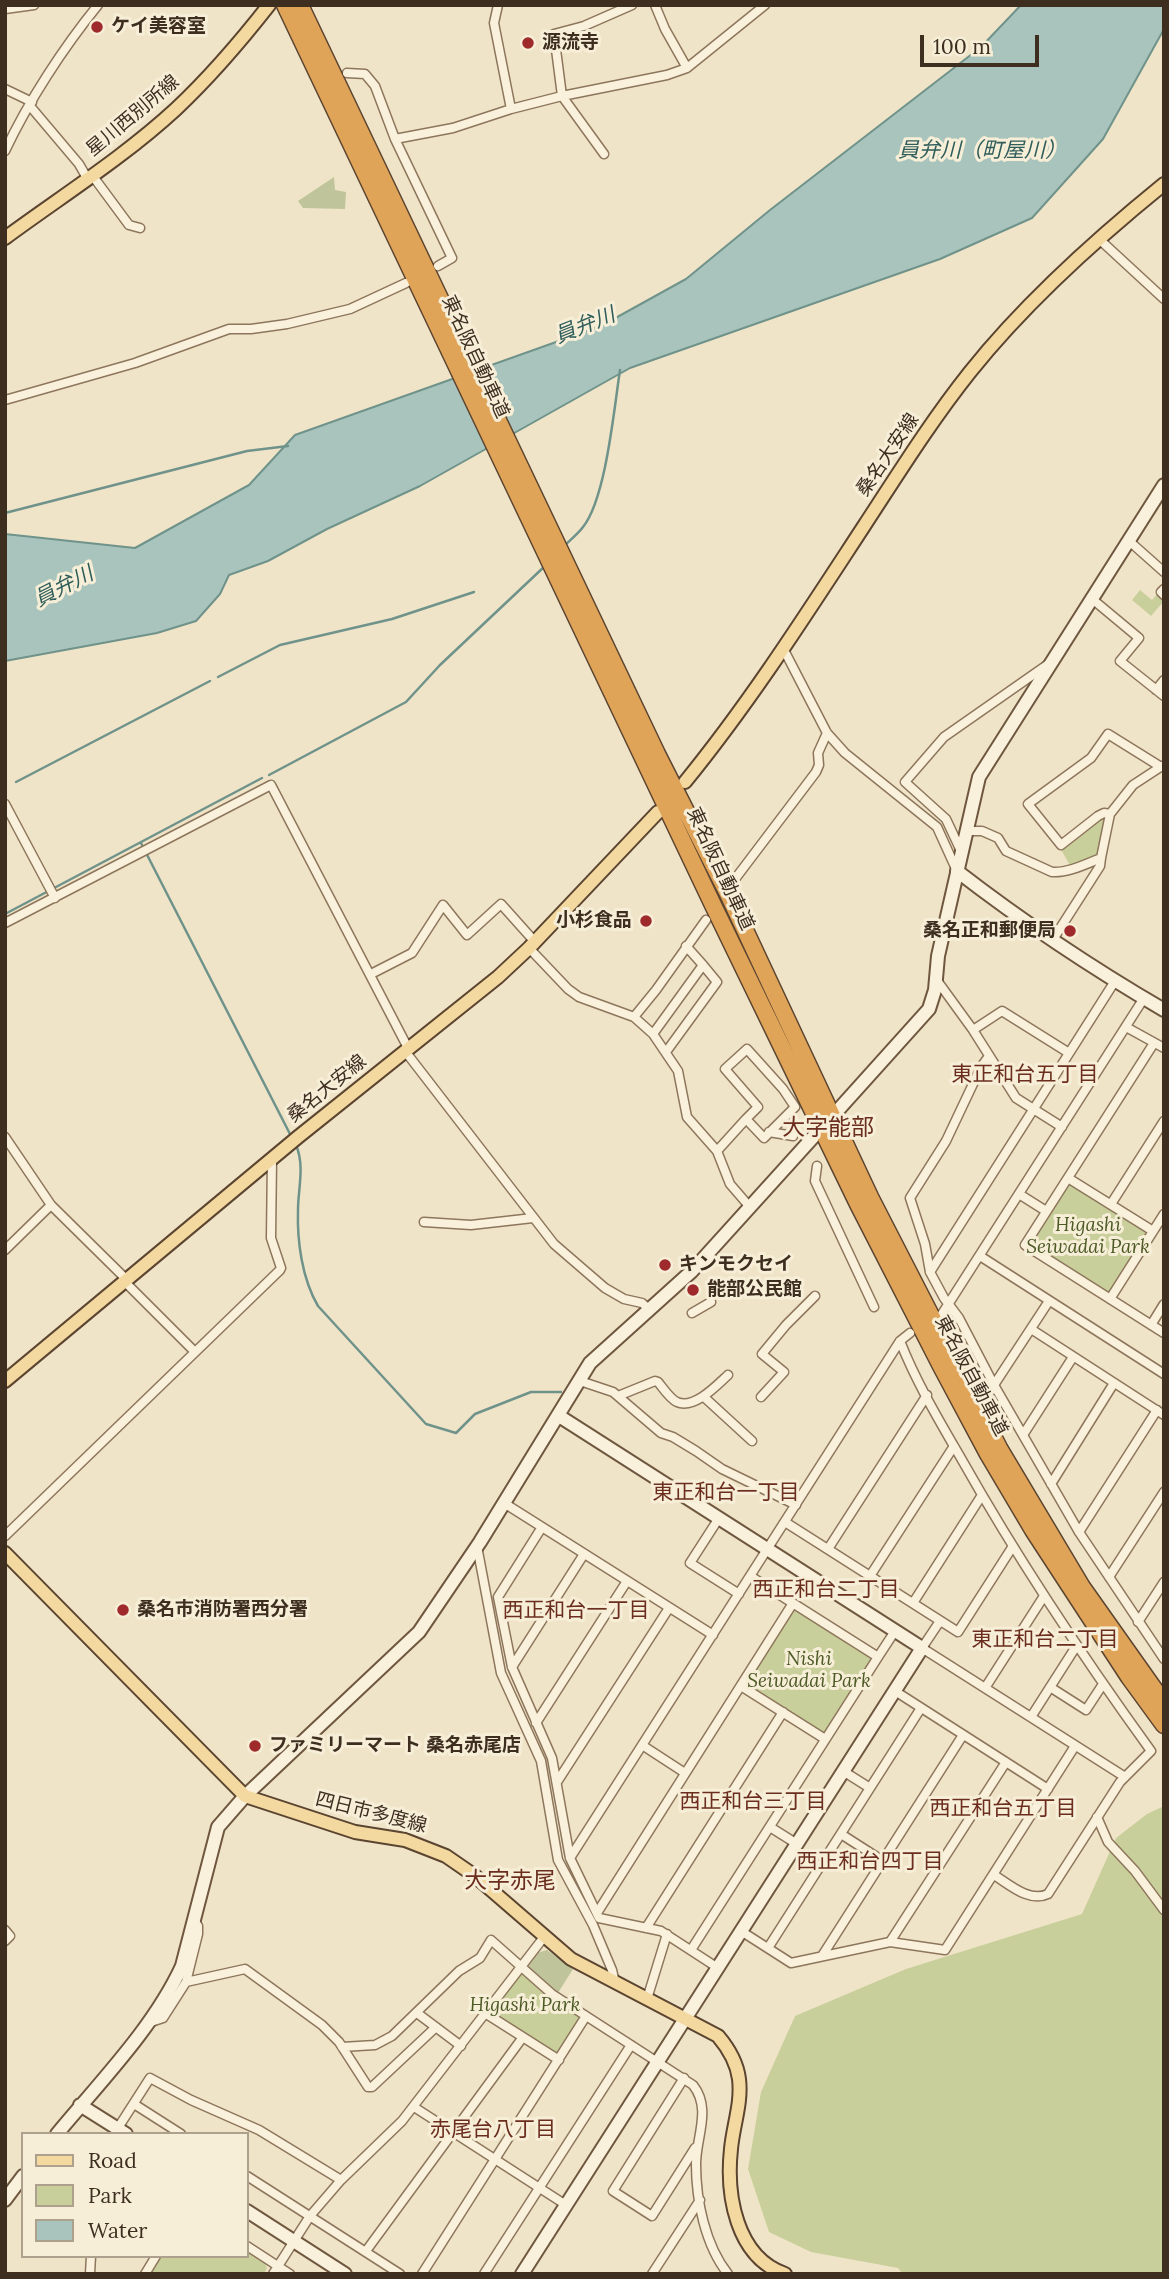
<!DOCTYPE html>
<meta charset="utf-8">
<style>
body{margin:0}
#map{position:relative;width:1169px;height:2279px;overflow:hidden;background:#f0e4c8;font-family:Lora,serif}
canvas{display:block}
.frame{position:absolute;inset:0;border:7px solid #3d2e20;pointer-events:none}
.legend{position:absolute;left:21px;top:2132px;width:228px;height:126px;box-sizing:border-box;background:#f7eed8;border:2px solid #ada18e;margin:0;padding:9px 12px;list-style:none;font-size:21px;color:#3d2e20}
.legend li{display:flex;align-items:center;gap:14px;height:35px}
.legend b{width:35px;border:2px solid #ada18e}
.scale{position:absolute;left:920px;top:35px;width:119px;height:32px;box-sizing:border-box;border:4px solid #3d2e20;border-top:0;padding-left:9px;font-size:21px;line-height:24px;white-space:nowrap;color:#3d2e20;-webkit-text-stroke:5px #f7eed8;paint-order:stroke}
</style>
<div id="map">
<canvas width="1169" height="2279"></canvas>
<div class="frame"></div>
<ul class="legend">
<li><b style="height:9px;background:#f3d9a0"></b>Road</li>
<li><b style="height:19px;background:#c9cf9b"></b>Park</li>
<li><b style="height:19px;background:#a9c4bc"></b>Water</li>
</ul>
<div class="scale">100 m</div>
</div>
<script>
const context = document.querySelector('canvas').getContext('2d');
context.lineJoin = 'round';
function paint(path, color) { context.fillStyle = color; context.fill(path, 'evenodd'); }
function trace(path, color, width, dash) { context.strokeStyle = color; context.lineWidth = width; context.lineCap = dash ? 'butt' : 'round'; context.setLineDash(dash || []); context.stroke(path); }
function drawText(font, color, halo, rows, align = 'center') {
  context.font = font + ' Lora,"Noto Sans JP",serif'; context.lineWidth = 6; context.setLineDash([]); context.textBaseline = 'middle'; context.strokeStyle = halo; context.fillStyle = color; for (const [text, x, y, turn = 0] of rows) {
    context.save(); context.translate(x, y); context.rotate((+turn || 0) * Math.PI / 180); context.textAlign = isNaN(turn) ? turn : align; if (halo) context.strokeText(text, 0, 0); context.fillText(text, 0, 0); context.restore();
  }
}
paint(new Path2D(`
 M1140 590 1152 600 1158 593 1164 598V601L1151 616 1132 600Z
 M1103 815 1108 816 1100 857 1071 867 1060 848Z
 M1071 1183 1147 1231 1110 1293H1106L1031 1246 1030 1242 1068 1184Z
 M793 1609H797L871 1657 872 1660 826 1732 823 1733 747 1685V1682Z
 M1164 1806V2274H903L898 2268 811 2252 769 2232 748 2169 761 2092 795 2016 906 1969 1082 1914 1116 1838 1147 1814Z
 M520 1974H524L550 1998 579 2015 580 2020 559 2053 555 2054 493 2014V2010Z
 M247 2251 265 2263 267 2268 264 2274 150 2273 161 2256H247Z`), '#c9cf9b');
paint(new Path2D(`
 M334 177 335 190 346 192 345 209 303 208 298 201Z
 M547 1950 573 1969 558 1993 528 1967 537 1953Z`), '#bfc49a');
const water = new Path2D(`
 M1021 5H1164V29L1103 139 1032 218 940 259 630 368 420 486 327 529 268 561 229 575 220 594 196 621 157 633 5 661V534L135 548 249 485 295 435 601 326 686 279 770 210 981 47Z`);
paint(water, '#a9c4bc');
trace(water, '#6f938a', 2);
trace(new Path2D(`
 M5 513 247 451 288 446
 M564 546C570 540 578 534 583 527 606 498 614 409 620 370
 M218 677 280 645 392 619 474 592
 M269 775 406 702 440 665 545 566
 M16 782 210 681
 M141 843 291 1136
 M5 914 262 778
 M296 1145C305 1166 298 1189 298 1210 297 1241 302 1279 318 1306L426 1424 456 1433 475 1414 531 1392H561`), '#6f938a', 2.5);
const street = new Path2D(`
 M498 5 494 23 511 109
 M655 5 665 29 687 68
 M5 9 34 5
 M347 73 365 74 375 86 395 139 452 258 438 266
 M5 89 32 102
 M30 106 79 164 87 178
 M395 139 453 128 511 109 562 96 667 75 687 68 765 5
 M5 151C28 102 63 48 98 5
 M604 154 562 96 554 34 584 26 632 5
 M92 175 129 225 140 228
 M1099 239 1164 299
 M5 400 135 363 229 329H251L287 324 350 309 406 283
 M1128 540 1164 572
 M1164 589 1161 592 1164 595
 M1091 598 1139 638 1120 661 1164 696
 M784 650 827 733 845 753 937 827 957 871
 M1156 690 1164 680
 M5 804 55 898
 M1110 814 1104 813 1098 816 1061 845 1028 804 1091 758 1108 734 1161 767
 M967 831H982L998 838 1006 851 1052 872C1068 873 1086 864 1101 858L1110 814 1133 785 1162 766
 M961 851 946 819 905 782 944 737 1047 665
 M732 883 816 772 819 765 818 753 827 733
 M5 923 271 785 408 1048
 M1052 941 1100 866 1101 858
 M529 948 568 989 579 997 634 1017 653 1034 678 1071 687 1117 717 1151 730 1184 749 1206
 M371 974 412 953 443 905 467 935 501 904 535 942
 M936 979 973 1030 1016 1098 1062 1127
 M634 1017 656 990 706 920
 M1126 1027 1164 1048
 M973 1030 1002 1011 1069 1053
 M653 1034 703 965 686 946
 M1154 1043 1025 1245 1164 1333
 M405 1051 554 1244 605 1288 624 1299 642 1303 649 1309
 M666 1052 717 982 703 965
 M989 1056 981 1067 946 1141 910 1198 925 1244 930 1272 944 1298 959 1318 994 1385 1079 1532 1164 1659
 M769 1132 793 1136
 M5 1137 51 1205 126 1279
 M717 1151 746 1119 764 1138 795 1107 783 1089 747 1049 725 1069 758 1107 746 1119
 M817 1166 815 1181 874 1307
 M1068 1178 1153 1231
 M1019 1194 1046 1211
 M1111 1204 1164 1121
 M424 1222 471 1225 533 1218
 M5 1250 51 1205
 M980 1256 1164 1374
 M930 1272 1115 981
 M124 1281 195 1352
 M1110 1299 1164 1214
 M692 1313 711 1302
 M942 1314 1144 998
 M1151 1325 1164 1304
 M1031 1329 1164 1415
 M900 1341C916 1382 940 1422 962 1460 1019 1561 1083 1657 1151 1751L1120 1782 1048 1894C1029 1903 1009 1884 994 1875
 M580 1381 613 1392 661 1433 673 1437 696 1451 722 1469 796 1505
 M994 1385 1049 1301
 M618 1396 655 1381 658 1382C663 1388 670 1399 677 1402 694 1410 717 1385 728 1375
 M704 1397 752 1441
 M761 1397 784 1372 762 1354 786 1325 815 1296
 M1023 1435 1073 1357
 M1051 1484 1114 1383
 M504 1503 713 1635
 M719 1518 690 1563 739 1594
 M785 1522 958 1632 1013 1546
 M542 1527 498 1597 512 1667 552 1758 570 1858 599 1918 661 1931 718 1968
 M1079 1532 1157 1410
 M5 1536 280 1270 281 1268 271 1238 272 1158
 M477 1546 501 1673 541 1761 558 1860 593 1925 612 1970 615 1983
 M828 1549 927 1395
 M870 1576 954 1446
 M1109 1577 1164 1492
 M913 1603 982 1495
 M940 1621 922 1648 1125 1777
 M1138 1622 1164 1582
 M878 1657 895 1631
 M512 1667 584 1554
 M741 1686 825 1739
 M1050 1687 1086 1710 1103 1684
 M985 1688 1044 1596
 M895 1691 1048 1789
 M1031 1717 1077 1645
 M536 1723 627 1581
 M642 1745 685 1773
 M843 1771 870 1788
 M557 1782 669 1608
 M1097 1817 1108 1842 1135 1871 1164 1910
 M770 1827 797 1844
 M841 1834 883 1861
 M570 1858 900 1341 910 1333
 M597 1913 793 1603
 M194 1920 198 1926V1934L186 1982 245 1969 322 2025 339 2042 368 2087H372L436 2027
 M646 1928 783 1712
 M5 1930 10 1936 5 1941
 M741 1931 791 1963 890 1942 945 1950 1075 1746
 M890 1942 1006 1762
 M768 1948 921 1708
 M691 1950 878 1657 750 1576
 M822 1956 963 1735
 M647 1999 667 1934
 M417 2013 461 2046
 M485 2013 559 2060
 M151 2022 163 2018 186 1982
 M342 2047 375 2045 392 2036 459 1971 480 1958 491 1940 552 1994 693 2085C712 2109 696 2137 696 2164 696 2200 705 2245 728 2274
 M684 2078 613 2191 652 2216 695 2148
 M134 2104 181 2134
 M414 2107 566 2205
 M116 2131 150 2078 191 2100 259 2130 341 2180
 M247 2176 400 2274
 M247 2246 290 2274
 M366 2251 523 2037
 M90 2274 91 2256
 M145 2274 156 2256
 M273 2274 310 2216 341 2180 402 2121 544 1937
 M422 2274 586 2016
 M484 2274 631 2045
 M652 2274 700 2200`);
const secondary = new Path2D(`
 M957 871C1023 922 1092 968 1164 1010
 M839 1109 929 1009 935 990 938 956 979 777 1164 485
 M80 2105 126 2134
 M57 2134C100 2082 154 2027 182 1966L218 1827 245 1796 419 1632 480 1542 590 1363 692 1271 816 1134
 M5 2200 23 2176
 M247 2211 345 2274
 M522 2274 922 1648 559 1416`);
const primary = new Path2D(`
 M5 238C62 196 124 157 176 109 210 77 240 42 269 5
 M685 782C751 701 807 613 864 526 898 474 931 421 970 372 1025 303 1095 240 1164 184
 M5 1381 298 1137 498 977 529 948 658 812
 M5 1553 245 1796 355 1832 405 1840 446 1856 475 1876 571 1959 718 2036C729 2049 737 2063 739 2079 742 2103 733 2126 731 2149 726 2195 736 2257 785 2274`);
const highway = new Path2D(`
 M285 5 713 905 858 1204 941 1366 988 1454 1033 1530 1129 1677 1164 1725
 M300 5 657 754 730 898 870 1197 999 1448 1082 1587 1164 1703`);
trace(street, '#8d765c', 11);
trace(secondary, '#6f573f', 16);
trace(primary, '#5b4430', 16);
trace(highway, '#5b4430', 19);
trace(street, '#faf1dc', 8);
trace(secondary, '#faf1dc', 12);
trace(primary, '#f3d9a0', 12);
trace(highway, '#e0a458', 16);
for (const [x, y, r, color] of [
 [97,27,7,"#9e2a2b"],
 [528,43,7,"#9e2a2b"],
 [646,921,7,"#9e2a2b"],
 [1070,931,7,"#9e2a2b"],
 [665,1265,7,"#9e2a2b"],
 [693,1290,7,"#9e2a2b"],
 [123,1610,7,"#9e2a2b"],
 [255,1746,7,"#9e2a2b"]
]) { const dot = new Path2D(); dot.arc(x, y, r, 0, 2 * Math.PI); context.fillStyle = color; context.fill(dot); trace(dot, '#f7eed8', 2.5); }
drawText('bold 19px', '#3d2e20', '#f7eed8', [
 ["ケイ美容室",111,27],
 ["源流寺",542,43],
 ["小杉食品",632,921,"right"],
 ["桑名正和郵便局",1056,931,"right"],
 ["キンモクセイ",679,1265],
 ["能部公民館",707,1290],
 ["桑名市消防署西分署",137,1610],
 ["ファミリーマート 桑名赤尾店",269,1746]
], 'left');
drawText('19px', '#3d2e20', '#f7eed8', [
 ["星川西別所線",133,116,-40],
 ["東名阪自動車道",475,357,65],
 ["桑名大安線",888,455,-56],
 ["東名阪自動車道",720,869,65],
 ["桑名大安線",327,1089,-39],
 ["東名阪自動車道",971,1376,62],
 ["四日市多度線",371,1813,14]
]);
drawText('italic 19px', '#4d5a26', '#f7eed8', [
 ["Higashi",1088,1226],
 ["Seiwadai Park",1088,1248],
 ["Nishi",809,1660],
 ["Seiwadai Park",809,1682],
 ["Higashi Park",525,2006]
]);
drawText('italic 21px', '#2f5d5a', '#f7eed8', [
 ["員弁川（町屋川）",982,151],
 ["員弁川",585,326,-22],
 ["員弁川",64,587,-27]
]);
drawText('21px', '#6b2e1e', '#f7eed8', [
 ["東正和台五丁目",1025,1075],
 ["東正和台一丁目",726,1493],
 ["西正和台二丁目",826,1590],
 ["西正和台一丁目",576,1611],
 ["東正和台二丁目",1045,1640],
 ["西正和台三丁目",753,1802],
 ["西正和台五丁目",1003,1809],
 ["西正和台四丁目",870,1862],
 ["赤尾台八丁目",493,2130]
]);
drawText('23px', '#6b2e1e', '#f7eed8', [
 ["大字能部",828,1128],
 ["大字赤尾",510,1881]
]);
</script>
